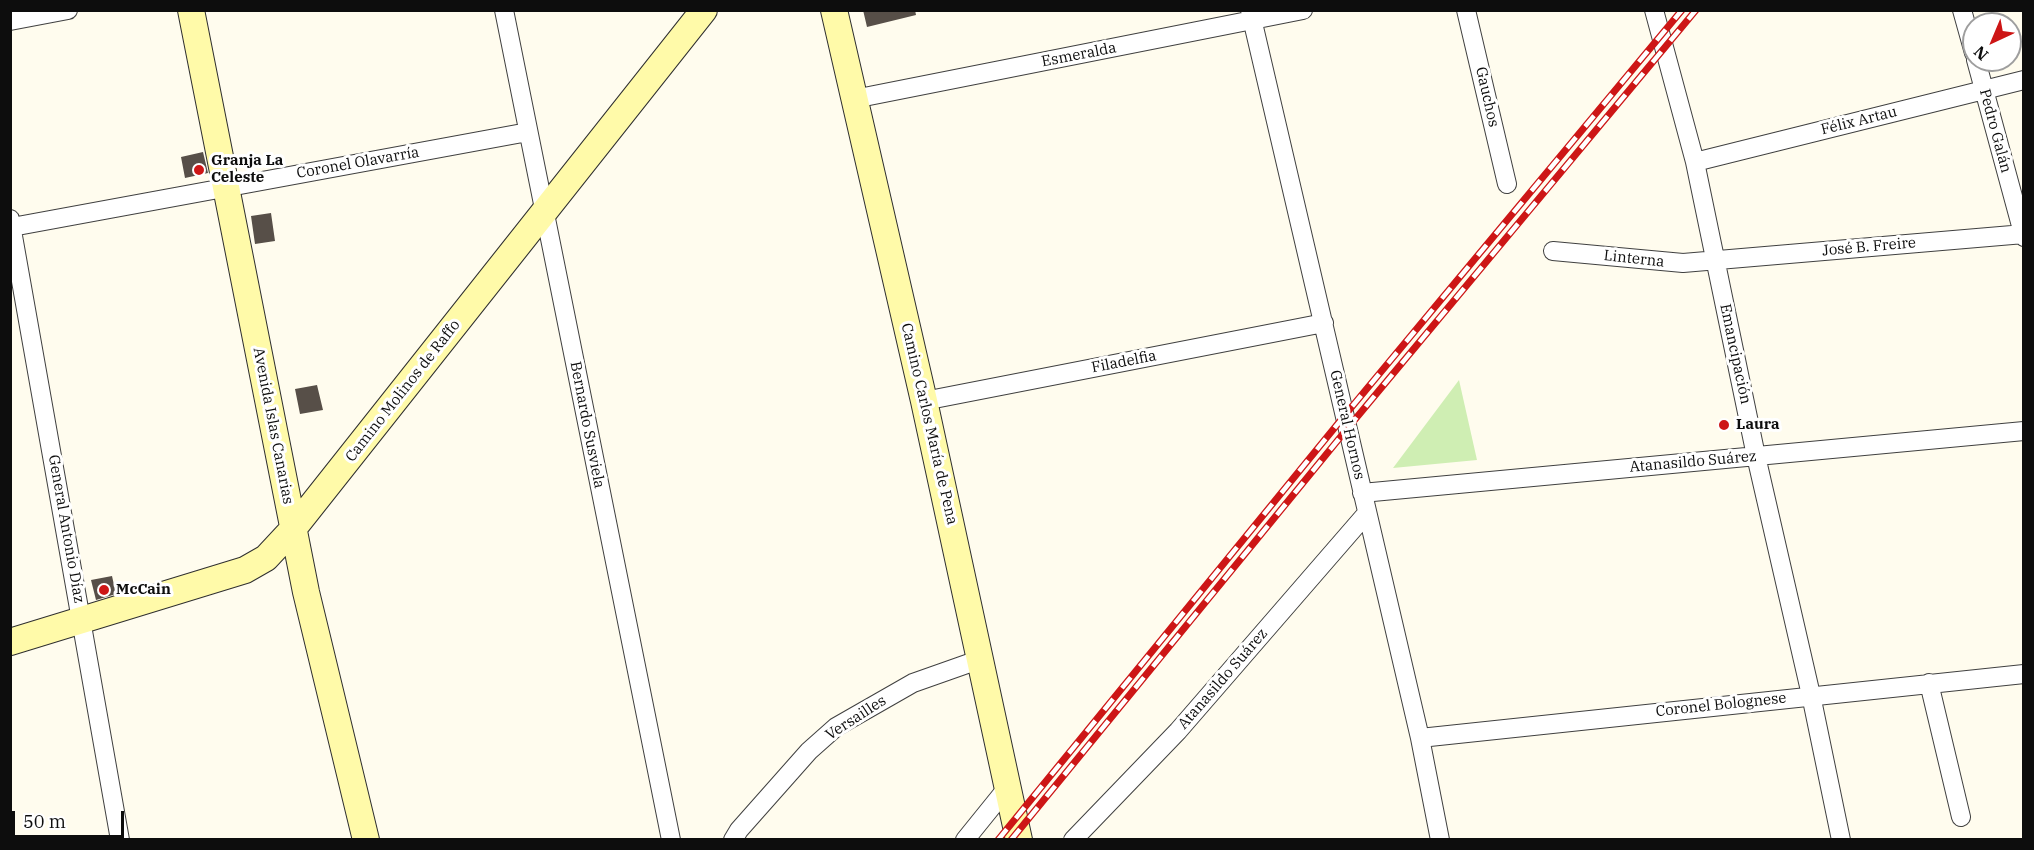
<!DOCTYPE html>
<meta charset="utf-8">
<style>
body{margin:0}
#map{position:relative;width:2034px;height:850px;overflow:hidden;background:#fffcee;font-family:"IBM Plex Serif",serif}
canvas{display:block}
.frame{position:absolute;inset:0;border:12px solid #0d0d0d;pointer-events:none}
.north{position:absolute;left:1962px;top:12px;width:60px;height:60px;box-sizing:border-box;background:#fff;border:2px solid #9e9e9e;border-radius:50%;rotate:224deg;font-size:16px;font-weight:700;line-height:24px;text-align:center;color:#0d0d0d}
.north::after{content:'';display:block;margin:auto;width:21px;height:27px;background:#cd1616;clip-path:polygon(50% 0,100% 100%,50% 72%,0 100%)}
.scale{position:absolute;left:12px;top:811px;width:112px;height:27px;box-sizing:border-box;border:3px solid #0d0d0d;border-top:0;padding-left:8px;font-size:18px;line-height:21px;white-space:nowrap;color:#0d0d0d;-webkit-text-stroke:4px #fff;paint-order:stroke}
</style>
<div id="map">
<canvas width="2034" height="850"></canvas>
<div class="frame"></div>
<div class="north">N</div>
<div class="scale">50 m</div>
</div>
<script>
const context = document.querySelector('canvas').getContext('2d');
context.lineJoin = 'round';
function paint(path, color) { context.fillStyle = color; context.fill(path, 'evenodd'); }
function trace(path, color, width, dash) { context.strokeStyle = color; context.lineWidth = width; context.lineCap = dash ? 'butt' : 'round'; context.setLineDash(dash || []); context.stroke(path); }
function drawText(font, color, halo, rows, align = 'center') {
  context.font = font + ' "IBM Plex Serif",serif'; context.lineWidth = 6; context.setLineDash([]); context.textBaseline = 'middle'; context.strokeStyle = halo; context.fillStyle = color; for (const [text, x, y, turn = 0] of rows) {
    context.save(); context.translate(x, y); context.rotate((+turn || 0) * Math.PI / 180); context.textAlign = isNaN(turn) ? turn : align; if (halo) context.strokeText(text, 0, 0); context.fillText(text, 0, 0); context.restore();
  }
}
paint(new Path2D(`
 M1459 380 1477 460 1393 468Z`), '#cfeeb3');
paint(new Path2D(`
 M863 10H915L916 15 867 27Z
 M203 152 208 173 185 178 181 157Z
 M271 213 275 241 255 244 251 216Z
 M317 385 323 410 300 414 295 389Z
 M112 576 116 594 96 600 91 580Z`), '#574f48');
const street = new Path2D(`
 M504 10 671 840
 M1250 10 1420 738 1440 840
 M1466 10 1507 184
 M1654 10 1695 162 1756 456 1811 695 1841 840
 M1962 10 1974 53
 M10 21 68 10
 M1976 60 2024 237
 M854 99 1303 10
 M1695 162 2024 80
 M10 219 120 840
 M12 227 528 132
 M1553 251 1683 263 2024 234
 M924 401 1324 323
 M1362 493 2024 431
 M1929 683 1961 817
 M1420 738 2024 674
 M733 840 739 830 809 751 836 727 913 683 981 659
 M965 840 1007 788
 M1073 840 1178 731 1367 513`);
const secondary = new Path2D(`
 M191 10 306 592 366 840
 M834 10 924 401 1019 840
 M10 642 245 570 266 558 293 529 704 10`);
trace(street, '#404040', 20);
trace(secondary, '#2f2f2f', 28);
trace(street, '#fff', 18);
trace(secondary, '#fffaa9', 26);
const rail = new Path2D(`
 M998 840 1345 415 1682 10
 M1011 840 1347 429 1696 10`);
trace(rail, '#cd1616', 7);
trace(rail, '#fff', 4.5, [14]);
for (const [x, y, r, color] of [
 [199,170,6,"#cd1616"],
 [1724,425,6,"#cd1616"],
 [104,590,6,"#cd1616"]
]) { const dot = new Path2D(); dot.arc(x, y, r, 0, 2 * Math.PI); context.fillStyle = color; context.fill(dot); trace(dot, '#fff', 2); }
drawText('15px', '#0d0d0d', '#fff', [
 ["Esmeralda",1079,55,-11],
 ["Gauchos",1487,97,77],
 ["Félix Artau",1859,121,-14],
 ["Pedro Galán",1995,131,75],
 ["Coronel Olavarría",358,163,-10],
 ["José B. Freire",1869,247,-5],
 ["Linterna",1634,259,6],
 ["Emancipación",1735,354,78],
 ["Filadelfia",1124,362,-11],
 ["Camino Molinos de Raffo",403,391,-52],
 ["Camino Carlos María de Pena",929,424,77],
 ["Bernardo Susviela",587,425,79],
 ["General Hornos",1347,425,77],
 ["Avenida Islas Canarias",273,426,79],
 ["Atanasildo Suárez",1693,462,-5],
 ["General Antonio Díaz",66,529,80],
 ["Atanasildo Suárez",1223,679,-49],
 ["Coronel Bolognese",1721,705,-6],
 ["Versailles",856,718,-33]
]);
drawText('bold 15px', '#0d0d0d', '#fff', [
 ["Granja La",211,161],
 ["Celeste",211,178],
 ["Laura",1736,425],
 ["McCain",116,590]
], 'left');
</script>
